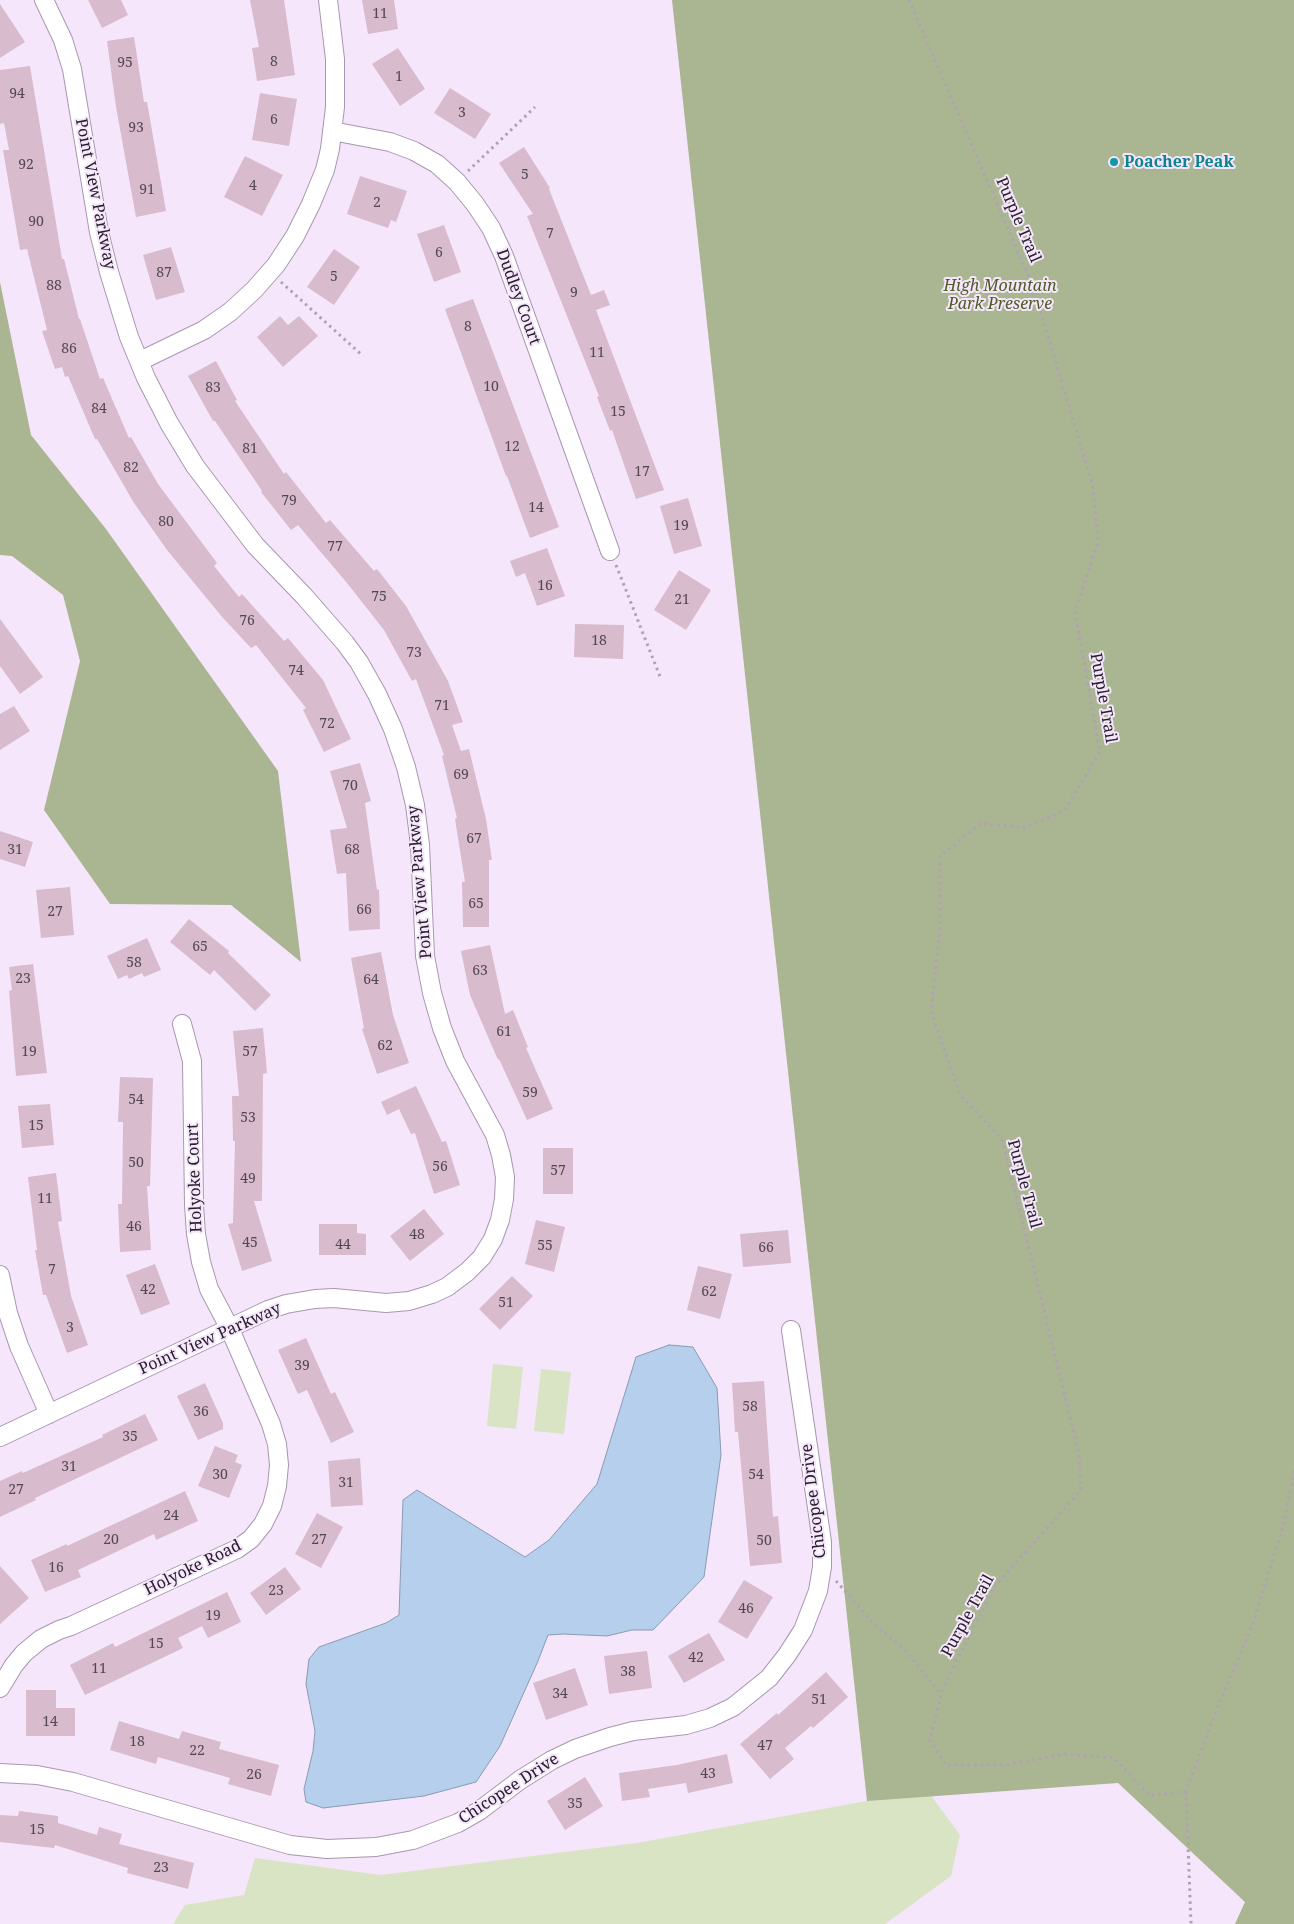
<!DOCTYPE html>
<style>
body{margin:0}
canvas{display:block;background:#f5e6fc}
</style>
<canvas width="1294" height="1924"></canvas>
<script>
const ctx = document.querySelector('canvas').getContext('2d');
ctx.lineJoin = 'round';
function fillPath(path, color) { ctx.fillStyle = color; ctx.fill(path, 'evenodd'); }
const toPath = rows => new Path2D(rows.map(r => 'M' + r).join(''));
function strokePath(path, color, width, dash) { ctx.strokeStyle = color; ctx.lineWidth = width; ctx.lineCap = dash ? 'butt' : 'round'; ctx.setLineDash(dash || []); ctx.stroke(path); }
function drawText(font, color, halo, rows, align = 'center') {
  ctx.font = font + ' "Noto Serif",serif'; ctx.lineWidth = 4; ctx.setLineDash([]); ctx.textBaseline = 'middle'; ctx.strokeStyle = halo; ctx.fillStyle = color; for (const [text, x, y, turn = 0] of rows) {
    ctx.save(); ctx.translate(x, y); ctx.rotate((+turn || 0) * Math.PI / 180); ctx.textAlign = isNaN(turn) ? turn : align; if (halo) ctx.strokeText(text, 0, 0); ctx.fillText(text, 0, 0); ctx.restore();
  }
}
fillPath(toPath([
 [493,1364,523,1367,516,1429,487,1426],
 [541,1369,571,1372,564,1434,534,1431],
 [927,1790,960,1835,951,1876,885,1924,173,1924,185,1905,244,1895,255,1858,381,1875,637,1843]
]), '#d9e4c4');
fillPath(toPath([
 [672,0,1294,0,1294,1924,1235,1924,1245,1902,1118,1783,867,1801],
 [0,282,31,435,106,529,278,771,301,962,231,905,110,904,44,810,80,661,63,595,12,556,0,555]
]), '#aab692');
const water = toPath([
 [669,1345,693,1347,717,1388,721,1455,704,1577,653,1630,632,1630,607,1636,563,1634,548,1635,538,1661,500,1746,476,1782,424,1796,323,1808,306,1802,304,1789,313,1751,315,1731,306,1684,309,1659,319,1647,386,1623,399,1615,403,1500,417,1490,525,1557,549,1540,597,1484,636,1357,669,1345]
]);
fillPath(water, '#b5cfed');
strokePath(water, '#8a9ab2', 1);
fillPath(toPath([
 [88,0,121,0,128,15,102,28],
 [250,0,284,0,295,75,257,81,252,48,259,47],
 [362,0,394,0,398,29,368,34],
 [0,4,25,42,0,58],
 [134,37,144,102,147,102,166,211,136,217,116,107,107,41],
 [398,48,425,89,400,106,372,64],
 [30,66,62,259,64,259,79,319,80,319,100,379,103,378,129,438,131,437,158,484,217,563,214,566,239,597,242,594,284,641,288,638,323,680,351,739,324,752,303,710,306,708,256,645,251,648,223,618,167,550,134,503,97,439,95,439,68,376,65,377,62,367,55,369,42,331,47,330,27,249,20,250,3,150,9,150,4,123,0,124,0,70],
 [450,88,491,114,475,139,434,113],
 [260,93,297,99,289,146,252,140],
 [524,147,550,188,549,189,591,295,604,290,610,305,596,310,664,490,636,499,612,430,610,431,597,397,599,396,527,216,533,214,499,163],
 [245,156,283,175,262,216,224,197],
 [360,176,407,191,396,222,391,220,388,228,347,214],
 [444,225,461,272,434,282,417,234],
 [171,247,185,292,156,300,143,255],
 [334,249,360,267,334,305,307,287],
 [473,299,559,527,530,538,507,476,506,476,445,309],
 [280,316,288,325,299,316,318,336,283,367,257,337],
 [216,361,237,400,235,401,284,474,286,472,326,523,330,520,374,571,377,569,406,606,448,681,463,722,452,725,461,751,469,749,486,819,492,860,489,860,489,927,463,927,462,882,465,882,455,819,457,818,442,756,444,755,416,679,412,681,384,630,347,583,298,525,291,530,261,492,262,491,215,421,213,421,188,376],
 [688,498,702,546,674,554,660,506],
 [547,548,565,596,537,606,525,573,516,577,510,561],
 [679,570,711,590,686,630,654,610],
 [0,619,43,677,20,694,0,666],
 [575,624,624,625,623,659,574,657],
 [14,706,30,731,0,750,0,714],
 [360,763,371,801,365,803,377,890,379,889,380,929,349,931,346,873,337,874,330,830,347,828,330,771],
 [0,831,33,842,25,867,0,859],
 [70,887,74,935,41,938,36,890],
 [189,919,229,951,228,953,271,995,255,1011,214,970,210,975,170,942],
 [147,938,161,970,144,977,142,973,129,979,127,975,118,979,107,956],
 [490,945,505,1014,513,1010,528,1047,526,1048,553,1109,527,1120,499,1059,498,1060,470,995,461,951],
 [381,952,393,1015,409,1063,377,1074,362,1029,364,1028,351,958],
 [33,964,47,1073,16,1076,9,991,12,990,9,967],
 [263,1028,267,1073,263,1074,262,1201,254,1201,272,1261,242,1271,228,1224,233,1223,235,1141,233,1141,232,1096,239,1096,233,1031],
 [120,1077,153,1078,150,1186,147,1186,151,1250,120,1252,118,1204,122,1204,123,1122,118,1122],
 [416,1086,442,1142,446,1141,460,1185,434,1194,415,1133,411,1134,399,1109,387,1115,381,1102],
 [50,1104,54,1145,22,1148,18,1106],
 [543,1148,573,1148,573,1194,543,1194],
 [56,1173,62,1221,58,1222,71,1296,88,1345,67,1353,46,1295,43,1295,35,1250,37,1250,28,1177],
 [424,1209,444,1234,410,1261,390,1236],
 [536,1220,565,1227,554,1272,525,1264],
 [319,1224,357,1224,357,1233,366,1234,366,1255,319,1255],
 [788,1230,791,1263,743,1267,740,1234],
 [155,1264,170,1304,141,1315,126,1275],
 [698,1266,732,1274,720,1319,687,1310],
 [512,1276,533,1296,500,1330,479,1309],
 [306,1338,331,1394,335,1392,354,1432,331,1443,307,1390,298,1394,278,1350],
 [764,1381,773,1517,778,1516,782,1563,750,1566,738,1432,735,1432,732,1383],
 [205,1383,223,1423,223,1429,198,1440,177,1396],
 [145,1414,158,1440,35,1498,36,1500,0,1517,0,1481,22,1471,23,1473,103,1437,102,1435],
 [215,1446,238,1455,235,1462,242,1465,229,1498,198,1486],
 [360,1458,363,1505,331,1507,328,1461],
 [185,1491,198,1521,156,1540,154,1534,78,1570,81,1577,45,1592,31,1560,67,1544,67,1546],
 [317,1513,343,1527,321,1568,295,1554],
 [0,1566,29,1598,0,1624],
 [285,1567,301,1589,266,1615,250,1593],
 [744,1580,773,1597,747,1639,718,1622],
 [227,1592,241,1622,208,1638,202,1626,178,1638,183,1648,85,1695,70,1665,113,1643,115,1647],
 [709,1633,725,1660,684,1683,668,1656],
 [647,1651,652,1688,609,1694,604,1656],
 [575,1668,588,1705,546,1720,533,1683],
 [826,1672,848,1697,813,1728,811,1726,785,1748,794,1759,770,1779,740,1744,777,1713,778,1715],
 [26,1690,56,1690,56,1708,75,1708,75,1736,26,1736],
 [119,1721,179,1739,182,1731,221,1742,219,1749,279,1765,271,1796,228,1784,230,1778,158,1757,156,1764,110,1750],
 [727,1754,733,1783,688,1793,686,1783,648,1789,650,1797,622,1801,619,1773,677,1765],
 [585,1777,603,1806,565,1830,547,1801],
 [19,1811,58,1816,58,1823,97,1835,99,1827,122,1834,119,1844,194,1863,188,1889,127,1873,128,1868,55,1845,54,1848,0,1842,0,1815,18,1816]
]), '#d8bbcd');
const street = toPath([
 [332,131,390,142,414,151,437,164,457,182,475,204,491,228,504,256,610,551],
 [140,361,204,330,230,312,254,290,276,265,295,236,311,204,325,170,330,149,335,107,335,59,328,0],
 [0,1275,8,1313,19,1346,49,1414],
 [0,1437,268,1310,286,1304,315,1299,334,1298,386,1303,409,1301,432,1294,447,1287,467,1272,482,1257,493,1239,500,1220,504,1199,505,1177,501,1155,495,1135,455,1061,442,1028,432,993,425,956,420,845,415,805,406,767,393,729,377,694,359,662,345,643,304,596,255,545,195,466,169,423,146,378,129,337,109,272,99,232,72,69,63,40,44,0],
 [0,1688,14,1665,24,1653,41,1639,59,1630,71,1626,237,1549,251,1539,263,1524,272,1506,277,1486,279,1465,277,1444,271,1424,229,1327,209,1289,201,1262,196,1234,194,1205,192,1061,182,1024],
 [0,1773,37,1775,73,1782,290,1845,327,1849,376,1847,413,1840,458,1823,479,1811,520,1780,552,1760,575,1749,610,1737,633,1731,686,1725,710,1718,733,1707,769,1678,787,1655,803,1630,818,1591,822,1567,822,1542,791,1330]
]);
strokePath(street, '#a897b0', 20);
strokePath(toPath([
 [909,0,1034,289,1093,487,1098,542,1075,612,1100,752,1064,811,1023,828,981,823,940,856,940,929,931,1011,960,1095,1002,1139,1079,1454,1081,1490,995,1586,957,1660,941,1694,930,1740,946,1765,1004,1765,1065,1754,1114,1758,1150,1796,1186,1791,1212,1721,1252,1626,1283,1527,1294,1471],
 [468,171,535,107],
 [281,282,363,356],
 [616,565,661,679],
 [836,1581,876,1626,904,1649,941,1694],
 [1186,1791,1191,1924]
]), '#afa2b4', 3, [2.5, 4]);
strokePath(street, '#fff', 18);
for (const [x, y, r, color] of [
 [1114,162,5,"#0f9aa8"]
]) { const dot = new Path2D(); dot.arc(x, y, r, 0, 2 * Math.PI); ctx.fillStyle = color; ctx.fill(dot); strokePath(dot, '#f5e6fc', 2); }
drawText('14px', '#534753', null, [
 ["11",380,14],
 ["8",274,62],
 ["95",125,63],
 ["1",399,77],
 ["94",17,94],
 ["3",462,113],
 ["6",274,120],
 ["93",136,128],
 ["92",26,165],
 ["5",525,175],
 ["4",253,186],
 ["91",147,190],
 ["2",377,203],
 ["90",36,222],
 ["7",550,234],
 ["6",439,253],
 ["87",164,273],
 ["5",334,277],
 ["88",54,286],
 ["9",574,293],
 ["8",468,327],
 ["86",69,349],
 ["11",597,353],
 ["10",491,387],
 ["83",213,388],
 ["84",99,409],
 ["15",618,412],
 ["12",512,447],
 ["81",250,449],
 ["82",131,468],
 ["17",642,472],
 ["79",289,501],
 ["14",536,508],
 ["80",166,522],
 ["19",681,526],
 ["77",335,547],
 ["16",545,586],
 ["75",379,597],
 ["21",682,600],
 ["76",247,621],
 ["18",599,641],
 ["73",414,653],
 ["74",296,671],
 ["71",442,706],
 ["72",327,724],
 ["69",461,775],
 ["70",350,786],
 ["67",474,839],
 ["31",15,850],
 ["68",352,850],
 ["65",476,904],
 ["66",364,910],
 ["27",55,912],
 ["65",200,947],
 ["58",134,963],
 ["63",480,971],
 ["23",23,979],
 ["64",371,980],
 ["61",504,1032],
 ["62",385,1046],
 ["19",29,1052],
 ["57",250,1052],
 ["59",530,1093],
 ["54",136,1100],
 ["53",248,1118],
 ["15",36,1126],
 ["50",136,1163],
 ["56",440,1167],
 ["57",558,1171],
 ["49",248,1179],
 ["11",45,1199],
 ["46",134,1227],
 ["48",417,1235],
 ["45",250,1243],
 ["44",343,1245],
 ["55",545,1246],
 ["66",766,1248],
 ["7",52,1270],
 ["42",148,1290],
 ["62",709,1292],
 ["51",506,1303],
 ["3",70,1328],
 ["39",302,1366],
 ["58",750,1407],
 ["36",201,1412],
 ["35",130,1437],
 ["31",69,1467],
 ["30",220,1475],
 ["54",756,1475],
 ["31",346,1483],
 ["27",16,1490],
 ["24",171,1516],
 ["20",111,1540],
 ["27",319,1540],
 ["50",764,1541],
 ["16",56,1568],
 ["23",276,1591],
 ["46",746,1609],
 ["19",213,1616],
 ["15",156,1644],
 ["42",696,1658],
 ["11",99,1669],
 ["38",628,1672],
 ["34",560,1694],
 ["51",819,1700],
 ["14",50,1722],
 ["18",137,1742],
 ["47",765,1746],
 ["22",197,1751],
 ["43",708,1774],
 ["26",254,1775],
 ["35",575,1804],
 ["15",37,1830],
 ["23",161,1868]
]);
drawText('bold 16px', '#0d838f', '#f5e6fc', [
 ["Poacher Peak",1124,162]
], 'left');
drawText('16px', '#27202a', '#f5e6fc', [
 ["Point View Parkway",95,194,79],
 ["Purple Trail",1018,220,67],
 ["Dudley Court",518,297,70],
 ["Purple Trail",1103,698,80],
 ["Point View Parkway",420,882,-95],
 ["Holyoke Court",195,1178,-92],
 ["Purple Trail",1024,1184,75],
 ["Point View Parkway",210,1339,-24],
 ["Chicopee Drive",814,1501,-97],
 ["Holyoke Road",193,1568,-26],
 ["Purple Trail",968,1616,-61],
 ["Chicopee Drive",509,1789,-33]
]);
drawText('italic 16px', '#4d5c25', '#f5e6fc', [
 ["High Mountain",1000,286],
 ["Park Preserve",1000,304]
]);
</script>
